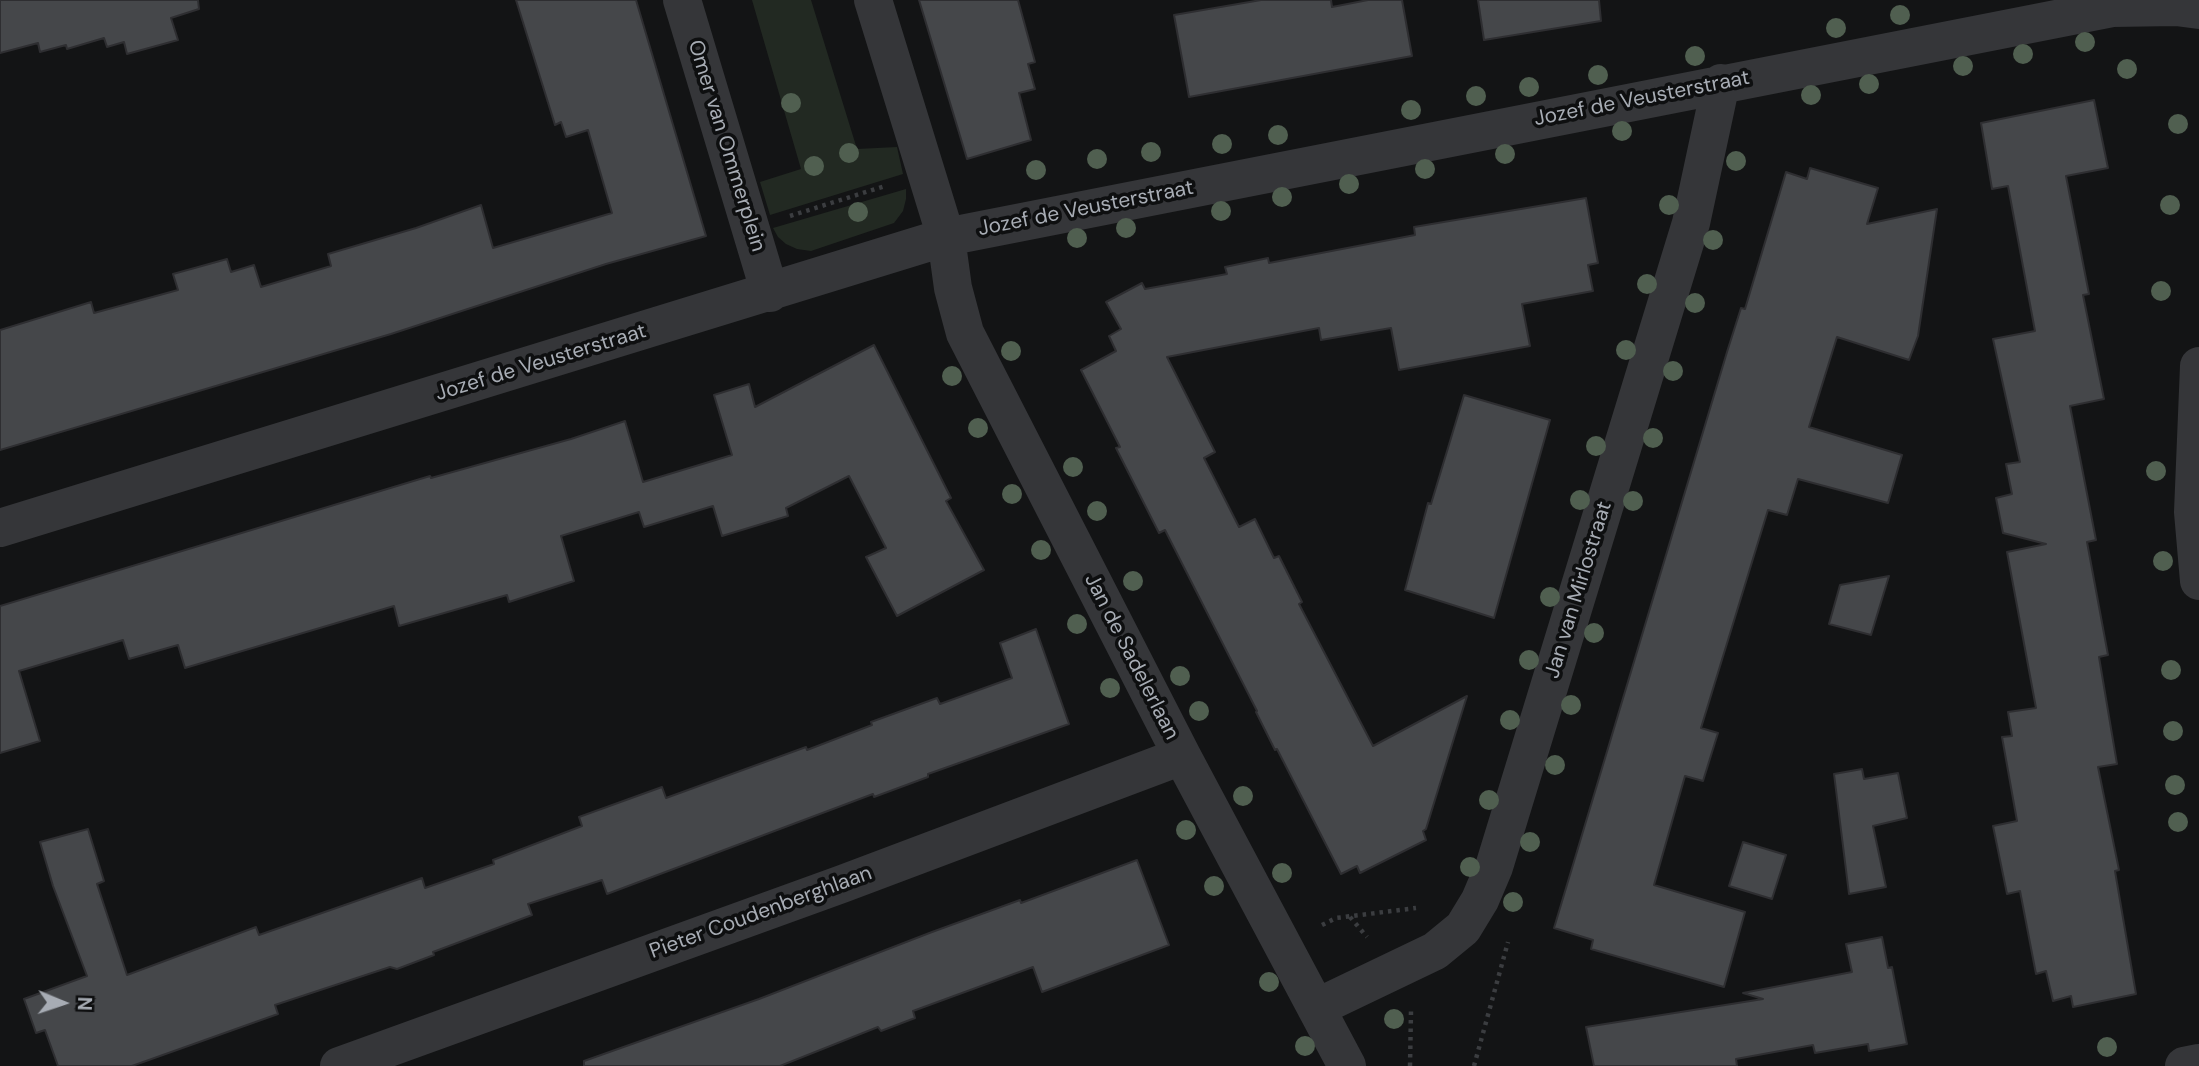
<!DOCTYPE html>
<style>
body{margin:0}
#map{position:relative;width:2199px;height:1066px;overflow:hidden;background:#131415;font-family:"DM Sans",sans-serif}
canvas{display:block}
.north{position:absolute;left:28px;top:968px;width:70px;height:70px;-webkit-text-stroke:5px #0e0f10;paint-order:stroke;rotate:92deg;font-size:19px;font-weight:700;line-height:28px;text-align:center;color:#a7acb4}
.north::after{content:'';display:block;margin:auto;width:24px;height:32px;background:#a7acb4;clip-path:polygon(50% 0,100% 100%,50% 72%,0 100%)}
</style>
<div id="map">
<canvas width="2199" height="1066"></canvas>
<div class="north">N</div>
</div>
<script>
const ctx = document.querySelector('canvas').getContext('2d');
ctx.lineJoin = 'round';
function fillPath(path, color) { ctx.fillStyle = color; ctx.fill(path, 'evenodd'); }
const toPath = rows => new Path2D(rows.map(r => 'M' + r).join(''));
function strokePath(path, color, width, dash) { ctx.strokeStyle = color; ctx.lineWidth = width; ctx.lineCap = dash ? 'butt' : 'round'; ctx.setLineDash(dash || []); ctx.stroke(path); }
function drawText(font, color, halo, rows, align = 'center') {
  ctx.font = font + ' "DM Sans",sans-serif'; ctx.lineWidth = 7; ctx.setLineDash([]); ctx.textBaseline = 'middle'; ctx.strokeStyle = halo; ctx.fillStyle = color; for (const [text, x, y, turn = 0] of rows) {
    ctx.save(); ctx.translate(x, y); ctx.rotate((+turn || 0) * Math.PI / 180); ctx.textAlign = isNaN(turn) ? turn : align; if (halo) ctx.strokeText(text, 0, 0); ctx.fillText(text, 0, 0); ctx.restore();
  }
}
fillPath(toPath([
 [752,0,811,0,857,149,897,147,903,174,770,215,760,182,801,169],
 [906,189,906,199,903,211,894,223,811,251,797,249,786,244,778,237,773,228]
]), '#222922');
const building = toPath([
 [0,0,198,0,199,9,171,18,178,40,127,54,124,42,107,47,104,38,67,49,66,45,40,52,38,43,0,53,0,0],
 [516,0,636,0,706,236,606,264,391,334,0,450,0,330,91,302,94,313,178,290,173,274,227,259,231,272,254,265,261,287,331,266,328,254,416,228,481,205,493,248,612,213,588,130,566,137,561,122,555,125,516,0],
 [919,0,1018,0,1035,62,1028,64,1035,89,1019,93,1031,140,967,159,919,0],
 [1261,0,1331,0,1332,7,1368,0,1402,0,1412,56,1189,97,1174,15,1261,0],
 [1478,0,1599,0,1601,21,1484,40,1478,0],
 [2094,100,2108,168,2066,176,2089,294,2083,295,2104,399,2070,406,2096,540,2087,542,2108,655,2099,657,2117,764,2098,767,2119,870,2115,871,2136,994,2073,1007,2071,996,2053,1001,2046,971,2036,974,2020,891,2007,894,1993,826,2017,821,2002,737,2012,736,2008,712,2036,708,2007,552,2046,544,2003,533,1996,498,2012,494,2006,464,2020,462,1993,339,2035,331,2008,186,1992,189,1981,123,2094,100],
 [1810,168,1878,188,1867,224,1937,209,1918,336,1909,360,1837,337,1809,427,1902,455,1888,503,1798,479,1787,515,1768,510,1701,728,1718,733,1703,781,1685,776,1654,885,1745,912,1724,987,1591,949,1593,940,1554,928,1727,352,1741,308,1745,309,1786,172,1807,179,1810,168],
 [1586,198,1598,263,1588,265,1593,291,1522,304,1530,346,1399,370,1391,328,1321,340,1319,328,1167,357,1215,452,1204,458,1239,527,1255,519,1274,558,1279,556,1302,602,1299,604,1373,746,1467,696,1426,829,1423,831,1426,840,1360,873,1357,866,1341,874,1277,749,1275,750,1256,712,1257,711,1165,530,1159,533,1116,448,1120,447,1081,370,1116,351,1109,336,1121,329,1106,302,1142,283,1145,289,1227,274,1225,267,1268,258,1269,263,1415,235,1414,227,1586,198],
 [874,345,951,498,946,501,984,570,897,616,866,557,886,548,849,476,786,508,788,516,722,536,713,506,644,527,639,512,561,536,574,581,509,602,507,595,399,626,394,606,185,668,178,645,129,659,123,640,19,671,40,741,0,753,0,606,430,476,431,478,571,439,625,421,643,482,732,455,714,395,749,384,755,407,874,345],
 [1464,395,1550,420,1494,618,1405,590,1428,503,1431,504,1464,395],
 [1889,576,1871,635,1829,624,1840,585,1889,576],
 [1036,629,1069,724,928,774,928,777,874,797,873,794,607,894,602,880,528,904,532,915,433,952,434,955,397,969,390,967,275,1005,278,1014,132,1066,58,1066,45,1030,36,1033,24,999,87,976,53,886,40,842,88,829,104,881,97,884,127,975,256,927,259,935,422,878,425,888,494,864,493,860,582,826,579,817,662,787,666,798,806,747,807,750,872,725,871,722,937,698,940,704,1012,678,1000,643,1036,629],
 [1862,769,1864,779,1898,773,1907,818,1873,826,1886,887,1849,894,1834,774,1862,769],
 [1743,842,1786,855,1772,899,1729,886,1743,842],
 [1137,860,1169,945,1042,992,1033,967,913,1011,915,1018,881,1031,878,1027,780,1066,584,1066,584,1061,759,999,932,932,1020,900,1021,903,1137,860],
 [1882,937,1888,968,1892,967,1907,1044,1869,1051,1868,1044,1815,1053,1813,1045,1736,1059,1737,1066,1594,1066,1586,1027,1763,999,1743,993,1852,972,1846,944,1882,937]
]);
fillPath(building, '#45474a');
strokePath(building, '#2e2e31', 2);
strokePath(toPath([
 [790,216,885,186],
 [1350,917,1367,937],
 [1322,925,1336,918,1416,908],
 [1410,1066,1411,1011],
 [1474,1066,1508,942]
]), '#3b3d40', 4.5, [3.5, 5]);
strokePath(toPath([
 [682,0,770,293],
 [873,0,946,237,953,288,965,333,1182,756,1347,1066],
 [2199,366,2193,512,2199,581],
 [0,528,946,237,2112,8,2176,7,2199,10],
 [1316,1008,1435,951,1463,928,1480,900,1494,867,1691,223,1721,83],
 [339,1066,842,884,1182,756],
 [2184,1066,2199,1063]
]), '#353639', 38);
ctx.fillStyle = '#505f50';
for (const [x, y] of [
 [1900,15],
 [1836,28],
 [2085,42],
 [2023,54],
 [1695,56],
 [1963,66],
 [2127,69],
 [1598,75],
 [1869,84],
 [1529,87],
 [1811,95],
 [1476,96],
 [791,103],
 [1411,110],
 [2178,124],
 [1622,131],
 [1278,135],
 [1222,144],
 [1151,152],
 [849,153],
 [1505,154],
 [1097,159],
 [1736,161],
 [814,166],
 [1425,169],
 [1036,170],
 [1349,184],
 [1282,197],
 [1669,205],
 [2170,205],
 [1221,211],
 [858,212],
 [1126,228],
 [1077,238],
 [1713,240],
 [1647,284],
 [2161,291],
 [1695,303],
 [1626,350],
 [1011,351],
 [1673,371],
 [952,376],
 [978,428],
 [1653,438],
 [1596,446],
 [1073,467],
 [2156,471],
 [1012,494],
 [1580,500],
 [1633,501],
 [1097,511],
 [1041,550],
 [2163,561],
 [1133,581],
 [1550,597],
 [1077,624],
 [1594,633],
 [1529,660],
 [2171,670],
 [1180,676],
 [1110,688],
 [1571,705],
 [1199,711],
 [1510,720],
 [2173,731],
 [1555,765],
 [2175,785],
 [1243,796],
 [1489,800],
 [2178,822],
 [1186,830],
 [1530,842],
 [1470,867],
 [1282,873],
 [1214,886],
 [1513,902],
 [1269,982],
 [1394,1019],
 [1305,1046],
 [2107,1047]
]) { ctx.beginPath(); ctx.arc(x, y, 10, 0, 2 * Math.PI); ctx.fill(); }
drawText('21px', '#a7acb4', '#0e0f10', [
 ["Jozef de Veusterstraat",1642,99,-11],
 ["Omer van Ommerplein",726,146,73],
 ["Jozef de Veusterstraat",1086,209,-11],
 ["Jozef de Veusterstraat",541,363,-17],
 ["Jan van Mirlostraat",1579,590,-73],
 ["Jan de Sadelerlaan",1131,657,63],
 ["Pieter Coudenberghlaan",761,913,-20]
]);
</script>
